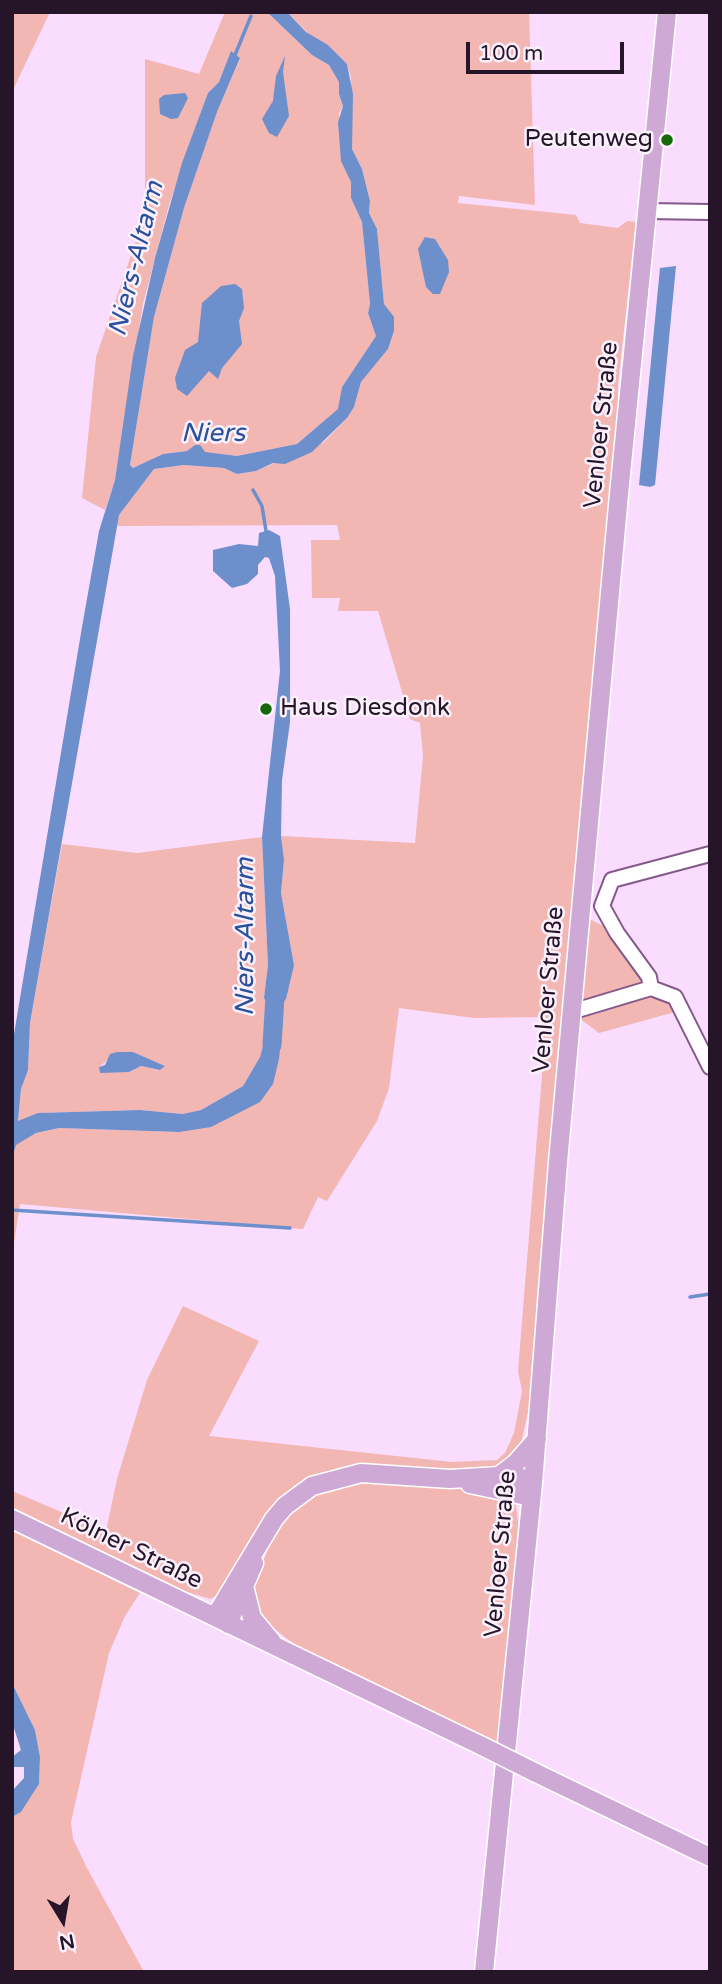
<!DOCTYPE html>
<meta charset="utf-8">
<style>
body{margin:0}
#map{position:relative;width:722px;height:1984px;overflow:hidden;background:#fadcff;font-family:"Varela Round",sans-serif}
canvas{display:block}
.frame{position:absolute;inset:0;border:14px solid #261429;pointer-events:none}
.north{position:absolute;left:28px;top:1886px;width:70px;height:70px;-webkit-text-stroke:5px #fbf1fd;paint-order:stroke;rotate:169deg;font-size:19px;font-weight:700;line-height:28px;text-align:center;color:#261429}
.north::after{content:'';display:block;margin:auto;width:24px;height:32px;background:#261429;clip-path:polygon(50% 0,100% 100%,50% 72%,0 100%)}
.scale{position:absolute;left:466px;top:42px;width:158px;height:32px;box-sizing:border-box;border:4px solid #261429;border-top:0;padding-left:9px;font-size:21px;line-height:24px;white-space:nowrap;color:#261429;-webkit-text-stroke:5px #fbf1fd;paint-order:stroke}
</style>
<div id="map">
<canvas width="722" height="1984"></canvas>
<div class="frame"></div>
<div class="north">N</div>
<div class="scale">100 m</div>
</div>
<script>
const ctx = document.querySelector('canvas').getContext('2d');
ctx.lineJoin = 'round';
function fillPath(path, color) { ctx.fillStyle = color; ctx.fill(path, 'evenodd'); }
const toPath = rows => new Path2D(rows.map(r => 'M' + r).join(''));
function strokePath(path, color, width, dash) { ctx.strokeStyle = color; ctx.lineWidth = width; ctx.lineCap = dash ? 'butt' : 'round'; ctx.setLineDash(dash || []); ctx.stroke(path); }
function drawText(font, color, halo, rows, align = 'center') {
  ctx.font = font + ' "Varela Round",sans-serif'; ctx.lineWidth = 5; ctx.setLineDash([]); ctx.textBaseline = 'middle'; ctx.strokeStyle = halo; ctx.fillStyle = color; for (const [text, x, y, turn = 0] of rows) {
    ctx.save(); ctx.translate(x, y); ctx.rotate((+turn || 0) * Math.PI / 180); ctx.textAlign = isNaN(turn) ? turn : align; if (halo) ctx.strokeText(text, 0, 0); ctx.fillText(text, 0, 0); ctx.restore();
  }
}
fillPath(toPath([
 [15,12,50,12,12,92,12,17],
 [225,12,267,12,312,55,329,65,340,82,339,94,343,106,339,113,340,145,351,182,351,198,362,222,370,304,368,313,376,336,342,387,339,409,297,444,237,456,187,451,163,454,133,468,130,465,154,317,184,208,217,112,240,59,231,52,219,82,208,93,169,205,143,304,115,480,105,510,82,498,96,357,145,215,145,59,199,74],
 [287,12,529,12,535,205,459,196,458,203,576,215,580,223,618,228,627,221,636,222,618,384,617,516,532,1394,522,1439,515,1455,497,1469,451,1471,359,1466,310,1479,223,1592,210,1599,187,1592,12,1507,12,1491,106,1531,117,1479,147,1380,183,1306,259,1341,209,1436,452,1462,497,1460,505,1453,514,1433,522,1391,518,1371,542,1075,542,1017,474,1018,399,1008,389,1088,377,1121,327,1201,318,1197,303,1229,20,1204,12,1256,12,1158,15,1145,36,1133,59,1128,179,1132,260,1102,283,1021,271,1021,260,1057,243,1086,201,1110,184,1114,140,1110,39,1113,18,1122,21,1089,28,1070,30,1023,62,844,137,853,262,837,268,965,264,998,294,965,281,893,284,860,281,836,415,843,423,756,420,723,410,719,378,611,338,611,340,598,312,598,311,540,340,540,337,525,116,526,119,515,154,469,184,465,224,468,237,474,256,471,324,442,347,418,354,407,361,382,388,349,394,331,384,304,377,229,369,213,370,201,362,169,352,149,351,77,347,64,328,45,314,39],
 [117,1052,133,1052,165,1066,159,1070,141,1066,129,1072,100,1072,99,1067],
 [580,914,617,933,649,977,682,1010,599,1033,571,1012],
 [354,1480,450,1487,492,1493,511,1500,516,1506,519,1529,499,1745,298,1647,259,1617,252,1589,276,1529,288,1514,322,1489],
 [12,1531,140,1593,125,1616,109,1653,71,1822,73,1839,87,1868,144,1972,12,1972,12,1817,21,1812,39,1784,40,1757,35,1730,12,1683]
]), '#f2b6b3');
fillPath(toPath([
 [267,12,287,12,306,32,328,45,347,64,353,94,352,149,362,169,370,201,369,213,377,229,384,304,394,317,394,331,388,349,361,382,354,407,347,418,312,452,285,464,273,463,256,471,237,474,224,468,184,465,154,469,119,515,30,1023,28,1070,21,1089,18,1121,38,1113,140,1110,183,1114,201,1110,243,1086,260,1057,270,1021,283,1020,279,1059,273,1084,260,1102,211,1127,179,1132,59,1128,36,1133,16,1145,12,1158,12,1046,82,627,99,531,115,480,133,356,155,258,182,163,208,93,219,82,231,51,240,58,217,112,184,208,154,317,130,465,133,468,163,454,187,451,195,445,200,445,205,452,237,456,297,444,338,409,342,387,376,336,368,313,370,304,362,222,351,198,351,182,341,161,338,122,343,106,339,94,339,82,329,65,312,55],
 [285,56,283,72,289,116,277,137,269,133,262,119,273,101,276,76],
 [185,93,188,98,178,118,171,119,160,114,159,99,164,95],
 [425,237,435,239,448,260,449,272,440,294,433,294,426,287,418,249],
 [676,266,655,485,650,487,639,485,660,268],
 [235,284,242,289,244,308,239,321,242,344,222,368,218,379,209,371,187,396,177,389,175,378,185,350,198,342,202,303,221,286],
 [269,530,280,536,290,609,290,722,282,780,281,836,284,860,281,893,294,965,286,999,280,1006,269,1005,264,998,268,965,262,837,280,671,275,576,269,558,265,557,258,565,258,574,247,584,232,588,213,571,213,550,239,544,258,546,259,533],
 [117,1052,133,1052,165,1066,160,1070,141,1066,129,1072,100,1073,99,1067,105,1065,110,1054],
 [12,1683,35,1730,40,1757,39,1784,21,1812,12,1817,12,1791,24,1778,24,1767,12,1767,12,1757,21,1750,12,1722]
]), '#6d8fcc');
strokePath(toPath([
 [235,55,251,16],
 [253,490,262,506,266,531],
 [12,1210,290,1228],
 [690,1297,710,1294]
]), '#6d8fcc', 3.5);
strokePath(toPath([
 [272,1045,276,980]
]), '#6d8fcc', 19);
const minor = toPath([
 [648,211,710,212],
 [651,988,649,977,617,933,602,906,612,880,710,854],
 [571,1012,651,988,675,997,710,1067]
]);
const major = toPath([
 [499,1476,516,1463,537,1439],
 [470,1484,531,1497],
 [12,1519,482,1746],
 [245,1590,252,1618,272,1642],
 [215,1617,274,1519,285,1506,312,1486,361,1473,450,1479,499,1476,533,1479],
 [228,1624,254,1563],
 [534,1772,710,1857],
 [484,1972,533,1483,558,1162,619,494,667,12]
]);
strokePath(minor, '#85588c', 18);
strokePath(major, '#fff', 21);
strokePath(minor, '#fff', 14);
strokePath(major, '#cea9d5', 18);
const majorBridge = toPath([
 [482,1746,534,1772]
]);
strokePath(majorBridge, '#fff', 21, []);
strokePath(majorBridge, '#cea9d5', 18);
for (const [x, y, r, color] of [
 [667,140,7,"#16680a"],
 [266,709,7,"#16680a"]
]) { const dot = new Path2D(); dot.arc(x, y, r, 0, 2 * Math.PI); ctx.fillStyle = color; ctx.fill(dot); strokePath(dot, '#fbf1fd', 2.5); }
drawText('24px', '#261429', '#fbf1fd', [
 ["Peutenweg",653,140],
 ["Haus Diesdonk",280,709,"left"]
], 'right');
drawText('24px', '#261429', '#fbf1fd', [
 ["Venloer Straße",602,425,-84],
 ["Venloer Straße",549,990,-85],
 ["Kölner Straße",131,1549,26],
 ["Venloer Straße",501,1554,-85]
]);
drawText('italic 26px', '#29519c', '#fbf1fd', [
 ["Niers-Altarm",137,259,-76],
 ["Niers",213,434],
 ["Niers-Altarm",246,937,-90]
]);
</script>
